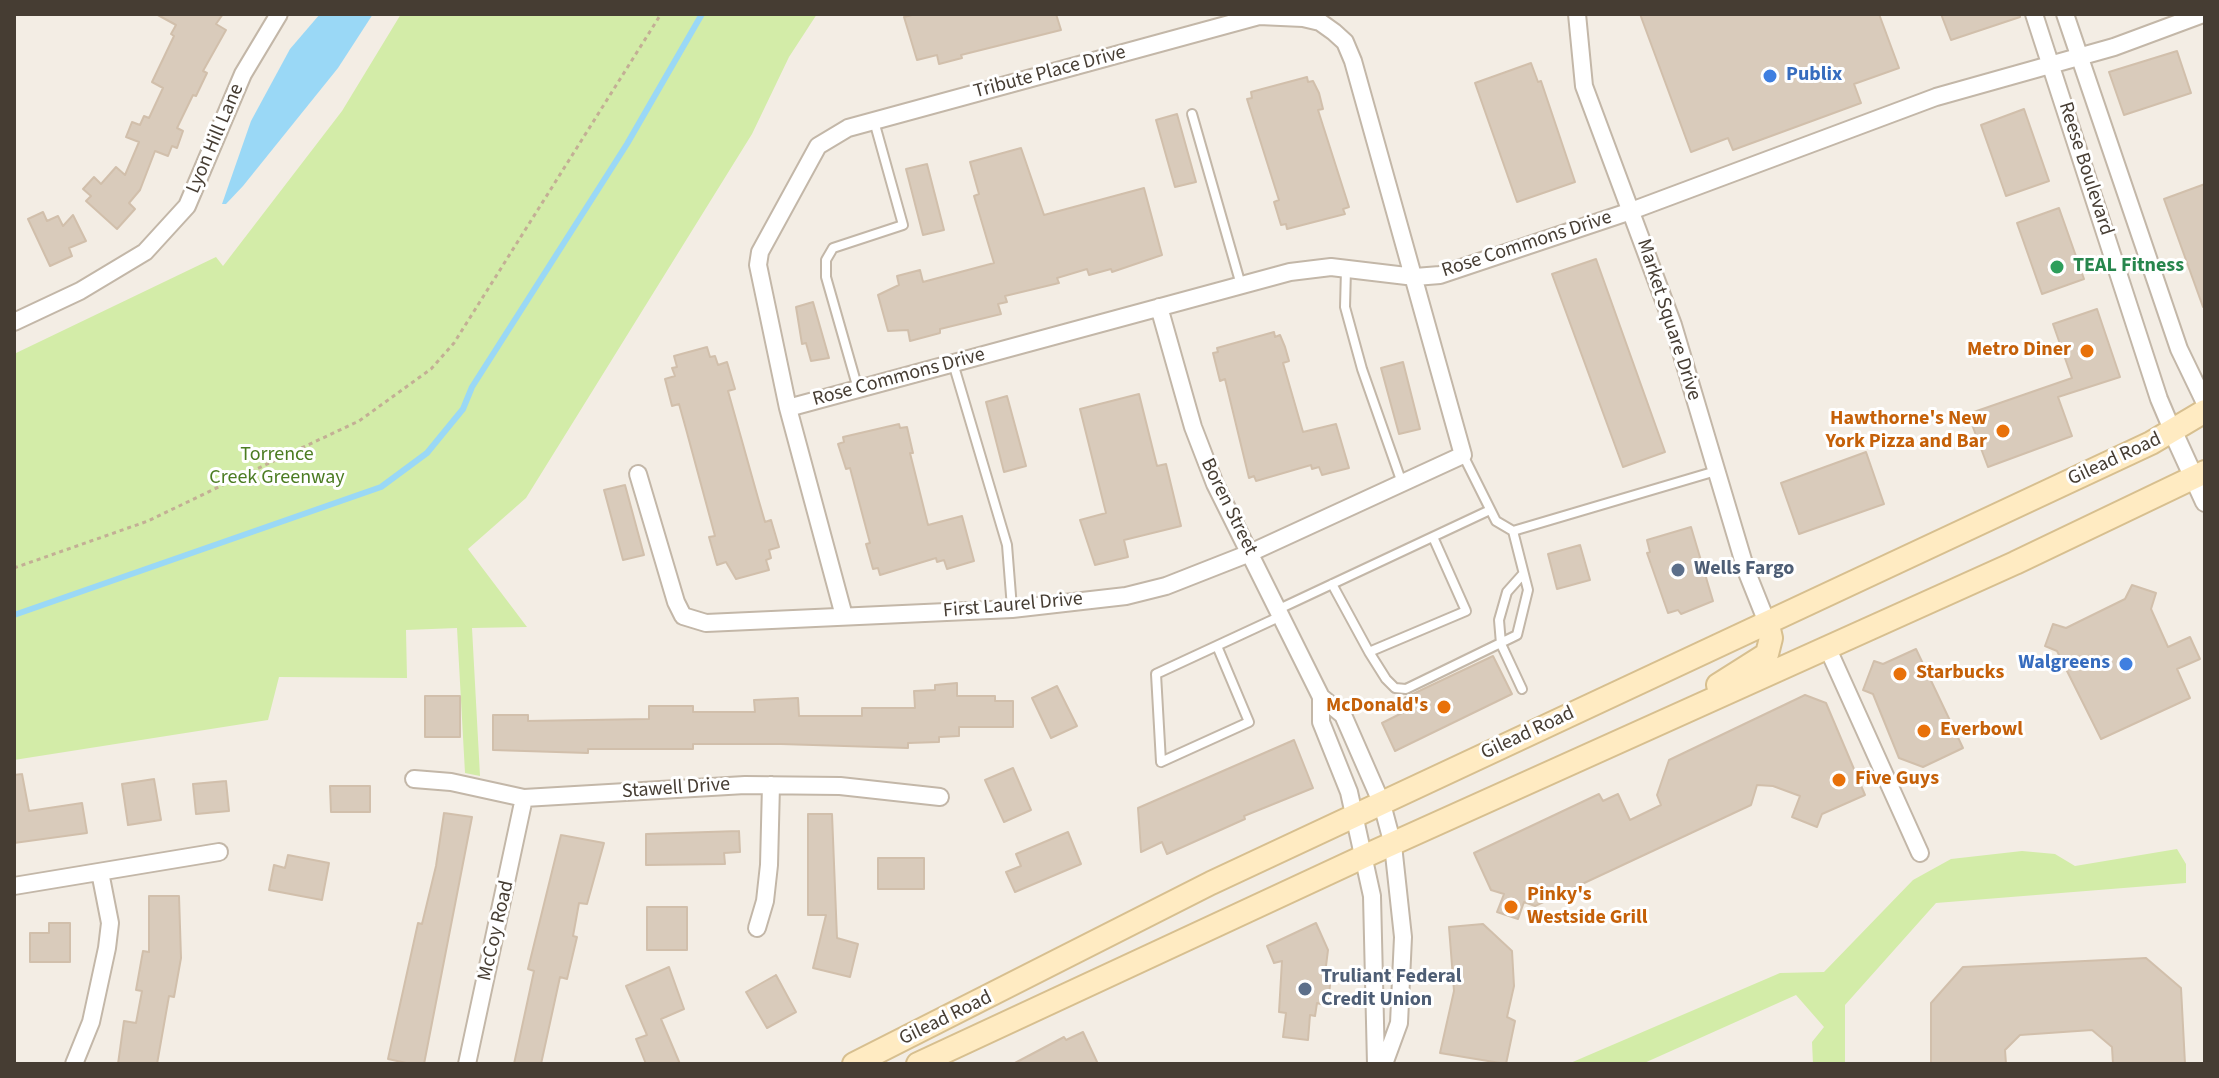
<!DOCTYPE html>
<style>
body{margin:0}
#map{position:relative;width:2219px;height:1078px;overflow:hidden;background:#f3ede4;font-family:"Source Sans 3",sans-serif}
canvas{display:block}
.frame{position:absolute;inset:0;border:16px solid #463d33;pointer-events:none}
</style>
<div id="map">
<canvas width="2219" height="1078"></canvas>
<div class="frame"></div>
</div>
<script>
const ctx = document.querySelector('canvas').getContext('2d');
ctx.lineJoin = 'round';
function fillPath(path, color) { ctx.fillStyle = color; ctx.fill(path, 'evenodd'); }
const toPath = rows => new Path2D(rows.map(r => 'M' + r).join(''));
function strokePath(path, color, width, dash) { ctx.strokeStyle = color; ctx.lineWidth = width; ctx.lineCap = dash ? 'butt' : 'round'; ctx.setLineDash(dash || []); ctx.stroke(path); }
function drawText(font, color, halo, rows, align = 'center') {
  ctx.font = font + ' "Source Sans 3",sans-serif'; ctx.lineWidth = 6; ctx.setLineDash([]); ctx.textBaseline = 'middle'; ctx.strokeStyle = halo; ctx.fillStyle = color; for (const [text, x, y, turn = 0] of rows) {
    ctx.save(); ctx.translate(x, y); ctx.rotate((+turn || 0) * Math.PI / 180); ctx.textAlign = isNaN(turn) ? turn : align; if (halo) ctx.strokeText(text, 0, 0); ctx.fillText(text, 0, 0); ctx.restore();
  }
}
fillPath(toPath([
 [401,14,817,14,789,57,752,134,526,498,468,549,527,627,472,628,480,776,465,773,457,628,406,630,407,678,279,677,268,720,14,760,14,354,216,257,223,266,342,111],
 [2177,849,2186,864,2186,883,1936,903,1845,1005,1845,1064,1813,1064,1812,1042,1824,1027,1796,995,1642,1064,1568,1064,1780,973,1824,972,1913,880,1951,859,2022,851,2055,854,2075,866]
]), '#d3eca8');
fillPath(toPath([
 [320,14,373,14,338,68,243,186,226,204,222,204,251,121,290,49]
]), '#9ad8f6');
strokePath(toPath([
 [14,615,381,487,427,453,463,409,472,387,627,144,702,14]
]), '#9ad8f6', 6);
const building = toPath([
 [156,14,223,14,216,24,226,30,203,71,207,73,196,96,193,95,177,128,183,131,177,148,172,146,168,156,155,151,140,190,129,203,135,209,117,229,86,201,91,196,83,189,94,177,101,184,116,167,125,175,139,142,126,137,132,122,140,125,144,116,149,118,163,88,152,82,174,36,171,34,176,25,156,14],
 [916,14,1056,14,1061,30,961,55,962,58,939,64,937,55,917,60,904,17,916,14],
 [1640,14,1879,14,1899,68,1854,84,1861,103,1733,150,1728,138,1691,152,1640,14],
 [1941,14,2020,14,2020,17,1951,40,1941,14],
 [2177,51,2191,93,2124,115,2109,72,2177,51],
 [1531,63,1538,82,1541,81,1575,182,1517,202,1475,83,1531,63],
 [1307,77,1308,82,1313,81,1319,93,1323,109,1318,110,1349,207,1343,209,1345,214,1287,229,1286,224,1281,225,1274,202,1279,200,1247,99,1252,98,1251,92,1307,77],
 [2024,109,2049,181,2006,196,1981,125,2024,109],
 [1177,114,1196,182,1175,187,1156,120,1177,114],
 [1021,148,1044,215,1144,188,1162,255,1112,272,1111,269,1089,275,1087,269,1057,278,1059,283,1005,296,1007,302,998,304,1001,314,940,329,940,333,910,341,908,330,888,331,878,295,899,285,897,276,920,270,923,282,994,263,974,196,979,194,970,162,1021,148],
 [927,164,944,230,923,235,906,169,927,164],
 [2205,184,2205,307,2203,307,2164,199,2205,184],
 [2059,208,2084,279,2042,294,2017,223,2059,208],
 [43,212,47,221,58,216,63,226,73,215,86,241,69,248,72,256,50,266,28,219,43,212],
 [1596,259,1665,452,1623,467,1552,274,1596,259],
 [813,302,829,358,811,361,806,343,802,344,796,307,813,302],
 [2097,309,2120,377,2058,397,2072,436,1988,467,1968,414,2072,378,2053,324,2097,309],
 [1274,332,1275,337,1280,335,1285,347,1289,361,1283,363,1303,432,1336,424,1349,468,1322,475,1319,467,1312,469,1311,465,1256,481,1254,476,1249,478,1225,379,1220,381,1213,353,1218,352,1217,348,1274,332],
 [707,347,710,357,715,356,718,365,727,362,735,389,728,391,758,498,765,522,771,520,779,547,769,550,771,558,766,560,769,570,736,579,726,562,717,565,709,537,715,536,686,429,679,404,672,406,665,379,675,376,672,368,677,367,674,356,707,347],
 [1403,362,1420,429,1399,434,1381,368,1403,362],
 [1139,394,1157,466,1166,464,1181,526,1124,540,1128,557,1095,565,1080,520,1106,513,1080,409,1139,394],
 [1007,396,1026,466,1004,472,986,402,1007,396],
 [899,424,900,428,907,427,913,453,910,453,928,525,962,516,974,561,947,569,944,560,937,562,936,558,880,575,878,568,873,569,866,544,870,543,850,468,846,469,838,444,844,442,843,437,899,424],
 [1866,452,1884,504,1799,534,1781,483,1866,452],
 [625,485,644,555,623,560,604,490,625,485],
 [1691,527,1713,601,1681,614,1678,610,1668,613,1647,553,1650,552,1647,540,1691,527],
 [1580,545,1590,580,1557,589,1548,554,1580,545],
 [2132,585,2156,593,2151,609,2168,647,2190,637,2200,659,2177,669,2190,698,2101,739,2057,651,2045,646,2053,624,2066,628,2125,599,2132,585],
 [1916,649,1963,748,1923,767,1899,758,1873,694,1863,690,1874,661,1883,664,1916,649],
 [1493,656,1512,694,1395,751,1382,723,1404,712,1398,701,1493,656],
 [957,683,957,696,995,696,995,701,1013,701,1013,727,959,727,959,736,939,737,939,742,908,743,908,748,781,744,693,744,693,749,588,749,588,753,493,750,493,715,528,715,528,721,649,719,649,706,693,706,693,712,755,712,754,700,798,698,799,716,862,716,862,708,915,708,914,691,935,690,935,685,957,683],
 [1057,686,1077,726,1051,738,1032,698,1057,686],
 [1805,695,1826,703,1865,795,1822,814,1817,827,1792,817,1800,796,1773,786,1757,785,1751,805,1535,906,1524,902,1518,919,1497,912,1504,894,1491,890,1474,853,1599,794,1603,801,1618,794,1630,820,1661,805,1657,795,1669,760,1805,695],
 [425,696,460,696,460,737,425,737,425,696],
 [1294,740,1313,788,1244,816,1245,819,1167,854,1162,842,1141,852,1138,808,1294,740],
 [1013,768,1031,810,1004,822,985,780,1013,768],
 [22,774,29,811,82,803,87,833,14,843,14,775,22,774],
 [154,779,161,820,128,825,122,784,154,779],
 [226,781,229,811,196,814,193,784,226,781],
 [330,786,370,786,370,812,331,812,330,786],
 [444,813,472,817,424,1064,411,1064,388,1059,418,923,422,924,436,866,444,813],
 [808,814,832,814,837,938,858,944,850,977,813,968,826,915,808,915,808,814],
 [739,831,740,852,724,853,725,864,646,865,646,834,739,831],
 [1068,832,1081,864,1015,892,1006,872,1021,866,1016,854,1068,832],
 [561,835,604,843,587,904,579,903,573,936,577,937,567,979,560,977,541,1064,514,1064,534,971,528,969,561,835],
 [288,855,329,863,322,900,269,890,274,865,285,868,288,855],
 [878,858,924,858,924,889,878,889,878,858],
 [149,896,179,896,181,958,174,997,169,996,157,1064,118,1064,124,1021,136,1023,142,991,136,990,143,951,149,952,149,896],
 [647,907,687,907,687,950,647,950,647,907],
 [49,923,70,923,70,962,30,962,30,933,49,933,49,923],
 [1316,923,1328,950,1325,974,1331,975,1328,1006,1317,1003,1315,1016,1310,1015,1308,1040,1283,1037,1286,1013,1279,1012,1282,961,1274,963,1267,946,1316,923],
 [1483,924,1512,951,1514,986,1507,1017,1515,1021,1506,1064,1440,1053,1454,991,1449,927,1483,924],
 [2146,958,2181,988,2185,1064,2113,1064,2112,1047,2092,1030,2020,1035,2005,1050,2006,1064,1931,1064,1931,1003,1963,967,2146,958],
 [669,967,684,1009,661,1019,680,1064,646,1064,636,1039,647,1035,626,986,669,967],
 [776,975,796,1012,767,1028,746,992,776,975],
 [1083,1032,1098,1064,1013,1064,1064,1037,1066,1040,1083,1032]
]);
fillPath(building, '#d9cbbb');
strokePath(building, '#d1bfab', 2);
const service = toPath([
 [1192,114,1241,285],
 [1346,269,1345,307,1362,369,1402,483],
 [953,363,1007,545,1012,608],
 [858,389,826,277,826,260,833,248,903,225,874,121],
 [1463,455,1496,521,1513,531,1716,471],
 [1332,584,1369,652,1466,611,1433,537],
 [1279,609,1490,510],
 [1217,646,1249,722,1161,762,1156,674,1281,616],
 [1369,652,1386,679,1395,688,1406,689,1517,635,1528,590,1513,531],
 [1522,689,1501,644,1499,620,1507,592,1523,574]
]);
const minor = toPath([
 [1577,14,1584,86,1673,325,1746,570,1768,625],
 [2034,14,2159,399,2173,432],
 [2065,14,2179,349,2205,403],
 [1159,307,1193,427,1215,484,1321,697,1343,715,1382,804,1393,845,1403,937,1399,1023,1384,1064],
 [14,322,80,291,145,252,187,206,243,74,279,14],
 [788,408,1290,272,1331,267,1415,277,1440,275,1631,211,1936,97,2114,47,2203,14],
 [638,474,676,602,683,616,706,623,1012,609,1126,596,1166,586,1250,553,1463,455,1353,61,1345,42,1334,32,1320,22,1303,18,1259,16,848,128,818,146,760,252,758,265,788,408,844,616],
 [1828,649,1920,853],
 [1321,697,1321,722,1349,792,1372,896,1376,1064],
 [414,779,451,782,524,798,745,785,840,786,940,797],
 [14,886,219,852],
 [757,928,765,901,769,865,771,785],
 [74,1064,91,1022,107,948,110,923,100,872],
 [467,1064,524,798]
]);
const tertiary = toPath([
 [2173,432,2205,502]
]);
const secondary = toPath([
 [1718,685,1767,654,1771,638,1768,625],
 [854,1064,1211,883,2151,443,2205,411],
 [918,1064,1365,856,2015,563,2205,472]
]);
strokePath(service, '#c3b7a8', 12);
strokePath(minor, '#c3b7a8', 20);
strokePath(tertiary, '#c3b7a8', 22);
strokePath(secondary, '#d7bf8f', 26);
strokePath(toPath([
 [14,568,148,521,231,481,359,421,431,369,454,343,661,14]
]), '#c3af95', 3, [4, 4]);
strokePath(service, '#fff', 8);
strokePath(minor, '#fff', 16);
strokePath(tertiary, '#fff', 18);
strokePath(secondary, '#ffebc2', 22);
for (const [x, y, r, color] of [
 [1770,76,8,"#3f7fe0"],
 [2057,267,8,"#2e9e5b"],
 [2087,351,8,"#e8710a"],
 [2003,431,8,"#e8710a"],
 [1678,570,8,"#5c6f8a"],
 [2126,664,8,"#3f7fe0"],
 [1900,674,8,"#e8710a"],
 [1444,707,8,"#e8710a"],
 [1924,731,8,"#e8710a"],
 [1839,780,8,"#e8710a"],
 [1511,907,8,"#e8710a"],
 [1305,989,8,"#5c6f8a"]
]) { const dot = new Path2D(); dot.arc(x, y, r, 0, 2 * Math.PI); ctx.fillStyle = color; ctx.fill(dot); strokePath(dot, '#fff', 3); }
drawText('20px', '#463d33', '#fff', [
 ["Tribute Place Drive",1050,73,-15],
 ["Lyon Hill Lane",216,139,-67],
 ["Reese Boulevard",2085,169,72],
 ["Rose Commons Drive",1527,245,-18],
 ["Market Square Drive",1668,320,72],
 ["Rose Commons Drive",899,378,-15],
 ["Gilead Road",2115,460,-25],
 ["Boren Street",1228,507,64],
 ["First Laurel Drive",1013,606,-5],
 ["Gilead Road",1528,734,-25],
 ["Stawell Drive",676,789,-4],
 ["McCoy Road",497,931,-77],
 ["Gilead Road",946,1019,-26]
]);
drawText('bold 20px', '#366cbe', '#fff', [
 ["Publix",1786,76],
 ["Walgreens",2110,664,"right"]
], 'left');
drawText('bold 20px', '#27864d', '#fff', [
 ["TEAL Fitness",2073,267]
], 'left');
drawText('bold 20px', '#c56008', '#fff', [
 ["Metro Diner",2071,351,"right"],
 ["Hawthorne's New",1987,420,"right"],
 ["York Pizza and Bar",1987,443,"right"],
 ["Starbucks",1916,674],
 ["McDonald's",1428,707,"right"],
 ["Everbowl",1940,731],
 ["Five Guys",1855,780],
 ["Pinky's",1527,896],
 ["Westside Grill",1527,919]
], 'left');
drawText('20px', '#4b7c22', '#fff', [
 ["Torrence",277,456],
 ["Creek Greenway",277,479]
]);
drawText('bold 20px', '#4e5e75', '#fff', [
 ["Wells Fargo",1694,570],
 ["Truliant Federal",1321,978],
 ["Credit Union",1321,1001]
], 'left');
</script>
